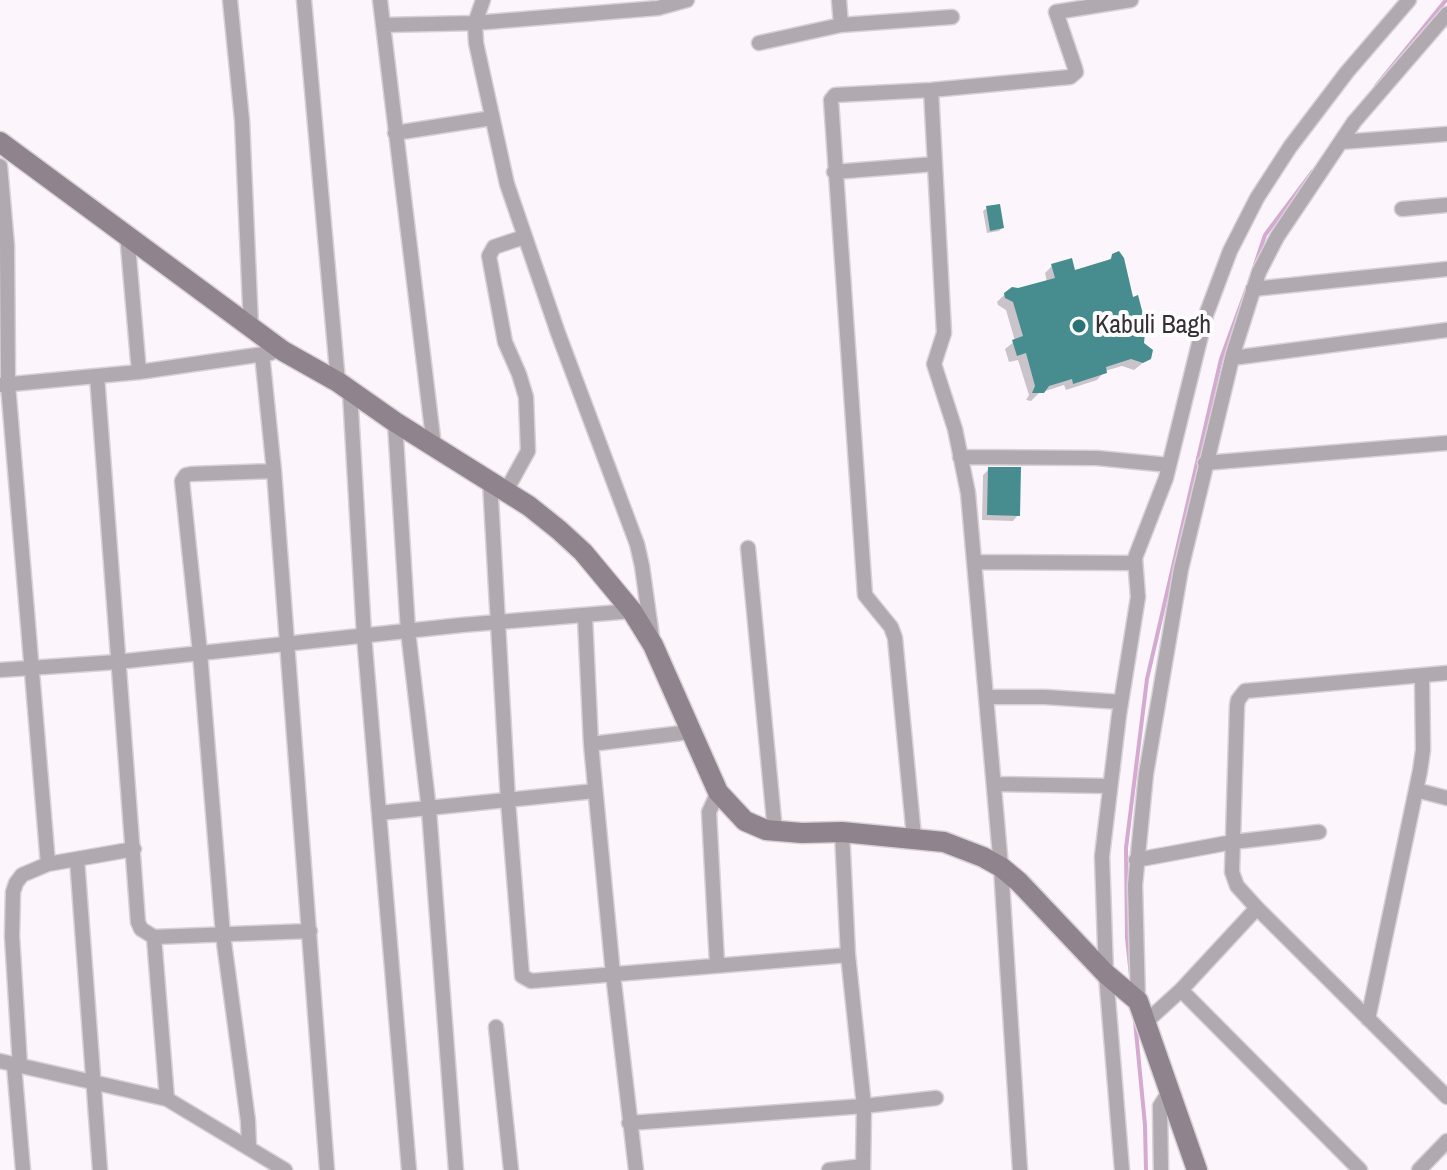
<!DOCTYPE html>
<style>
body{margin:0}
canvas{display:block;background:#fdf5fc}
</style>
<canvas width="1447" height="1170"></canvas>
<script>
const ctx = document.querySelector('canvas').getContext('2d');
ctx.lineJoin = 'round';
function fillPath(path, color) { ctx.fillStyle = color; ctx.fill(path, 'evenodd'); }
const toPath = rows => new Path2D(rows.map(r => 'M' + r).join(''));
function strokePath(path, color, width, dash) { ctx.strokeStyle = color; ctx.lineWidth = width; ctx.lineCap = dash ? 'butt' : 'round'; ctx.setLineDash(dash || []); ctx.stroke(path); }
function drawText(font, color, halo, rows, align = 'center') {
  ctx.font = font + ' "Archivo Narrow",sans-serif'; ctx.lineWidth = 8; ctx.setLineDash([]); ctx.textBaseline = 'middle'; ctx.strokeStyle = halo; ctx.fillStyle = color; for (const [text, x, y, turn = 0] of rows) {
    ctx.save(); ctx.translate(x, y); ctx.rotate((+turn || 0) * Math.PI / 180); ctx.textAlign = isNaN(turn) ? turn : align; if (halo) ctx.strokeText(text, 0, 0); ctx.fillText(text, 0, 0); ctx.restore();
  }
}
fillPath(toPath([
 [987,208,1002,228,999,231,987,233,983,211],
 [1115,254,1131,299,1142,318,1131,326,1149,358,1134,370,1122,366,1105,371,1097,380,1066,390,1064,385,1039,393,1031,401,1026,400,1029,395,1018,360,1009,362,1005,349,1015,341,1006,310,998,305,997,302,1005,294,1047,282,1045,273,1052,266,1074,272,1107,262],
 [989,469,1018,515,1013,521,982,520,983,475]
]), '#0003');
strokePath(toPath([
 [1376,86,1446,0],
 [1254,268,1265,235,1313,171],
 [1131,976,1127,938,1126,848,1147,679,1221,359,1247,288],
 [1135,1021,1145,1125,1146,1170]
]), '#d4aad1', 4);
fillPath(toPath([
 [1000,204,1004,228,990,231,986,206],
 [1119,251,1124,258,1133,297,1138,295,1144,318,1129,323,1145,333,1144,343,1153,350,1151,359,1143,363,1131,359,1106,367,1107,373,1073,384,1072,379,1049,386,1044,393,1032,393,1035,386,1026,353,1017,356,1012,340,1023,336,1013,302,1005,298,1004,293,1012,287,1018,288,1055,278,1051,264,1072,258,1075,270,1111,259,1112,254],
 [988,467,1021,467,1020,516,987,515]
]), '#478d90');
const street = toPath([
 [230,0,242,120,251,327],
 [304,0,338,382],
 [380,0,434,446],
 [483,0,475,23,476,43,507,184,558,333,637,544,642,566,652,637],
 [839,0,841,25],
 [384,25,475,23,658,8,687,0],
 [759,43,841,25,952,17],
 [931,90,944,333,934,364,955,429,968,493,1001,867,1020,1170],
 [395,133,492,118],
 [1341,142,1447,134],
 [0,166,7,246,8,385,48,864],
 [834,172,935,164],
 [1402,209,1447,205],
 [127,234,139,372],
 [1253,289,1447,269],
 [262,354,274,471,327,1170],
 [1232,358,1447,330],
 [97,376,138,922,141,929,154,937],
 [1,385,139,372,271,353],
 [350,392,364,635,409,1170],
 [395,422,408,631,429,810,456,1170],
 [960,457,1097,458,1169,465],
 [1205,463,1447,443],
 [490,481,508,801,522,976,531,981,848,955],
 [506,491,528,451,526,397,519,374,505,342,489,256,494,247,524,237],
 [748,548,775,831],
 [974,562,1134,563],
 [585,617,591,744],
 [0,670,117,662,462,625,632,611],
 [1447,673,1245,691,1238,700,1237,706,1232,872,1237,886,1257,908,1447,1097],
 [987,697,1045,697,1121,702],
 [994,784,1109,786],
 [1416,790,1447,798],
 [379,813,595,791],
 [842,832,848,955,864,1106,863,1170],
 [914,837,895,638,891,627,865,595,831,100,835,95,931,90,1070,77,1076,72,1075,68,1056,12,1131,0],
 [77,859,100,1170],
 [1136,860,1233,842,1319,832],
 [717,963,709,812,718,792],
 [1181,990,1360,1170],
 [1138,1001,1135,885,1146,774,1181,569,1233,354,1259,272,1277,237,1354,122,1447,14],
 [1368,1019,1420,771,1423,750,1422,677],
 [1147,1021,1181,990,1257,908],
 [496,1027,511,1170],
 [0,1061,167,1099,285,1170],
 [14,1065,23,1170],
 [20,1066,12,936,13,892,16,883,22,875,48,864,134,849],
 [167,1099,154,937,310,931],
 [629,1123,864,1106,936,1098],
 [249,1147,248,1121,223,935,200,653,182,481,186,475,191,474,274,471],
 [636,1170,613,974,591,744,690,732],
 [829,1170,863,1166],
 [1122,1170,1106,974,1102,856,1119,715,1138,597,1135,558,1166,478,1206,315,1230,251,1257,198,1290,147,1347,72,1409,0],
 [1161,1170,1160,1106,1169,1092],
 [1419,1170,1447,1141]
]);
const secondary = toPath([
 [0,142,283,351,338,382,395,422,529,506,559,530,583,552,632,611,653,645,718,792,745,821,766,830,802,833,842,832,944,842,983,857,1001,867,1019,882,1106,974,1138,1001,1197,1170]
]);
strokePath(street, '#d9d1d8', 17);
strokePath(secondary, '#d9d1d8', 23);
strokePath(street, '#b1a9b0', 14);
strokePath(secondary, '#8f838e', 20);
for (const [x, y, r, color] of [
 [1079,326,8,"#297376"]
]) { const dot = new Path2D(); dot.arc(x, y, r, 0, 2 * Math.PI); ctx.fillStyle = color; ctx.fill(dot); strokePath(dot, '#fff', 3); }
drawText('26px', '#362f36', '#fff', [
 ["Kabuli Bagh",1095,326]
], 'left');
</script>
